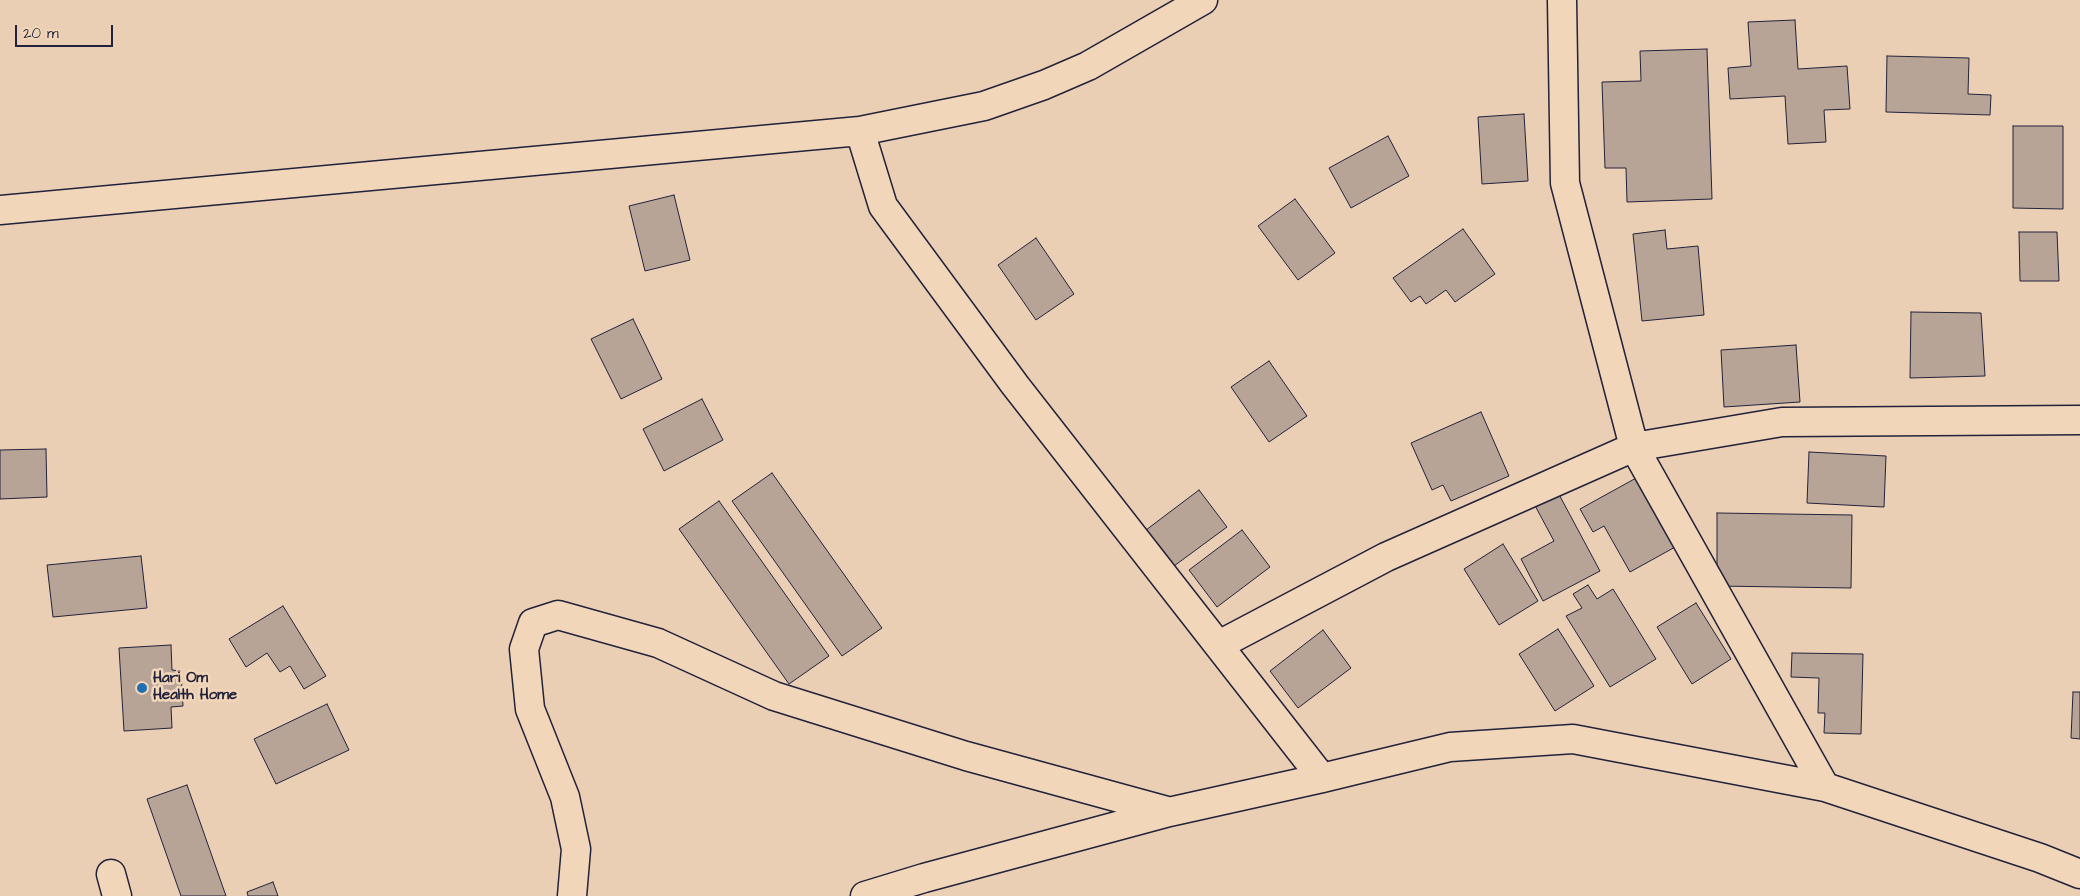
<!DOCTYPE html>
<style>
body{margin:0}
#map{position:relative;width:2080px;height:896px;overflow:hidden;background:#eacfb4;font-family:"Architects Daughter",sans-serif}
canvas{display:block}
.scale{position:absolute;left:15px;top:25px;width:98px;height:22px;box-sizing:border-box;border:2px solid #22223b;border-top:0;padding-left:6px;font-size:15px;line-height:18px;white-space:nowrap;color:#22223b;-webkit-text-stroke:4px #f2d6b9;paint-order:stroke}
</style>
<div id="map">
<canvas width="2080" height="896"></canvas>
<div class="scale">20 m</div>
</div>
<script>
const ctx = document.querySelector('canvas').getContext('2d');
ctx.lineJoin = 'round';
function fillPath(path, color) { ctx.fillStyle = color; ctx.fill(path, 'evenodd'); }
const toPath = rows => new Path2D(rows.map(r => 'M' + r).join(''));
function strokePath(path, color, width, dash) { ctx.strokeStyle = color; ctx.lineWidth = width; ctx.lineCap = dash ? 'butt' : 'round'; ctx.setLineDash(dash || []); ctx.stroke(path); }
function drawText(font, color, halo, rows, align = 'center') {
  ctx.font = font + ' "Architects Daughter",sans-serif'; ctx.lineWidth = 5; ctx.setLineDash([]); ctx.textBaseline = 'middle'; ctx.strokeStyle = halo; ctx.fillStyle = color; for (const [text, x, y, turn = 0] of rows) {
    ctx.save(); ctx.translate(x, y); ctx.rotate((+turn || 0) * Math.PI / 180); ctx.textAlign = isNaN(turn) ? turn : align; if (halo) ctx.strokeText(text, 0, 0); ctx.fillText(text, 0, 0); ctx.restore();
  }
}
const building = toPath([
 [1795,20,1798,69,1847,66,1850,109,1824,110,1826,142,1788,144,1785,96,1730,99,1728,68,1751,66,1748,22,1795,20],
 [1707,49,1712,199,1627,202,1626,168,1605,168,1602,82,1641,81,1640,51,1707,49],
 [1887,56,1969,58,1968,94,1991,95,1990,115,1886,112,1887,56],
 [1524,114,1528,181,1482,184,1478,117,1524,114],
 [2013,126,2063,126,2063,209,2013,208,2013,126],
 [1388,136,1409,176,1351,208,1329,168,1388,136],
 [674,195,690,260,645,271,629,206,674,195],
 [1295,199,1335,253,1298,280,1258,226,1295,199],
 [1463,229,1495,274,1455,302,1446,290,1426,304,1420,296,1411,302,1393,278,1463,229],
 [1665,230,1667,249,1698,246,1704,315,1642,321,1633,234,1665,230],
 [2019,232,2057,232,2059,281,2020,281,2019,232],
 [1036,238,1074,294,1036,320,998,265,1036,238],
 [1911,312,1981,313,1985,376,1910,378,1911,312],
 [633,319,662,379,621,399,591,339,633,319],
 [1796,345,1800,402,1724,407,1721,350,1796,345],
 [1269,361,1307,416,1269,442,1231,387,1269,361],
 [702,399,723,440,664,471,643,429,702,399],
 [1481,412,1509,476,1451,501,1443,485,1432,490,1411,443,1481,412],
 [46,449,47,497,0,499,0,450,46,449],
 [1809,452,1886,456,1884,507,1807,503,1809,452],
 [772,473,882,628,842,656,732,501,772,473],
 [1638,477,1677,546,1630,572,1604,526,1593,532,1580,509,1638,477],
 [1555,487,1600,571,1543,601,1521,559,1554,541,1532,500,1555,487],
 [1199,490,1227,527,1174,566,1146,530,1199,490],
 [719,501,829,656,789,684,679,529,719,501],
 [1717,513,1852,515,1851,588,1717,586,1717,513],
 [1242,530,1270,567,1217,607,1189,570,1242,530],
 [1503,544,1538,601,1499,625,1464,569,1503,544],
 [141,556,147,608,53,617,47,565,141,556],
 [1588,585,1597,599,1613,589,1656,659,1610,687,1566,616,1582,608,1573,594,1588,585],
 [1696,603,1731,659,1692,684,1657,627,1696,603],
 [283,606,326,676,304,689,290,666,280,672,267,653,246,667,229,639,283,606],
 [1558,629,1594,686,1555,711,1519,654,1558,629],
 [1323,630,1351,668,1298,708,1270,671,1323,630],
 [171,645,172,670,181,671,183,706,171,707,172,728,124,731,119,648,171,645],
 [1792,653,1863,654,1861,734,1824,733,1825,713,1818,713,1819,678,1791,677,1792,653],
 [2073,692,2080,692,2080,739,2071,738,2073,692],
 [327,704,349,750,276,784,254,739,327,704],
 [187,785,226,896,181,896,147,799,187,785],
 [273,882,278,896,248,896,247,892,273,882]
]);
fillPath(building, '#b7a496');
strokePath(building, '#22223b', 1);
const minor = toPath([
 [1562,0,1565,183,1634,447,1825,787],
 [860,131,883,206,1015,385,1322,778],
 [0,210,860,131,984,106,1044,85,1088,66,1203,0],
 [1219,645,1386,557,1634,447,1782,422,2080,420],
 [111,874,117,896],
 [572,896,576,849,565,797,530,709,524,649,533,623,558,615,658,643,774,696,966,756,1167,811],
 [865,896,924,878,1169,812,1322,778,1450,747,1573,739,1825,787,2040,858,2080,874]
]);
strokePath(minor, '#22223b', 31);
strokePath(minor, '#f2d6b9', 28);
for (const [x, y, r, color] of [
 [142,688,6,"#1f6fb2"]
]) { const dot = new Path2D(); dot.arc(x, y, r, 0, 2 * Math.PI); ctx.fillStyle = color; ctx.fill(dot); strokePath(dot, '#f2d6b9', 2); }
drawText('bold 15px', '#22223b', '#f2d6b9', [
 ["Hari Om",153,679],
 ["Health Home",153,696]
], 'left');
</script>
